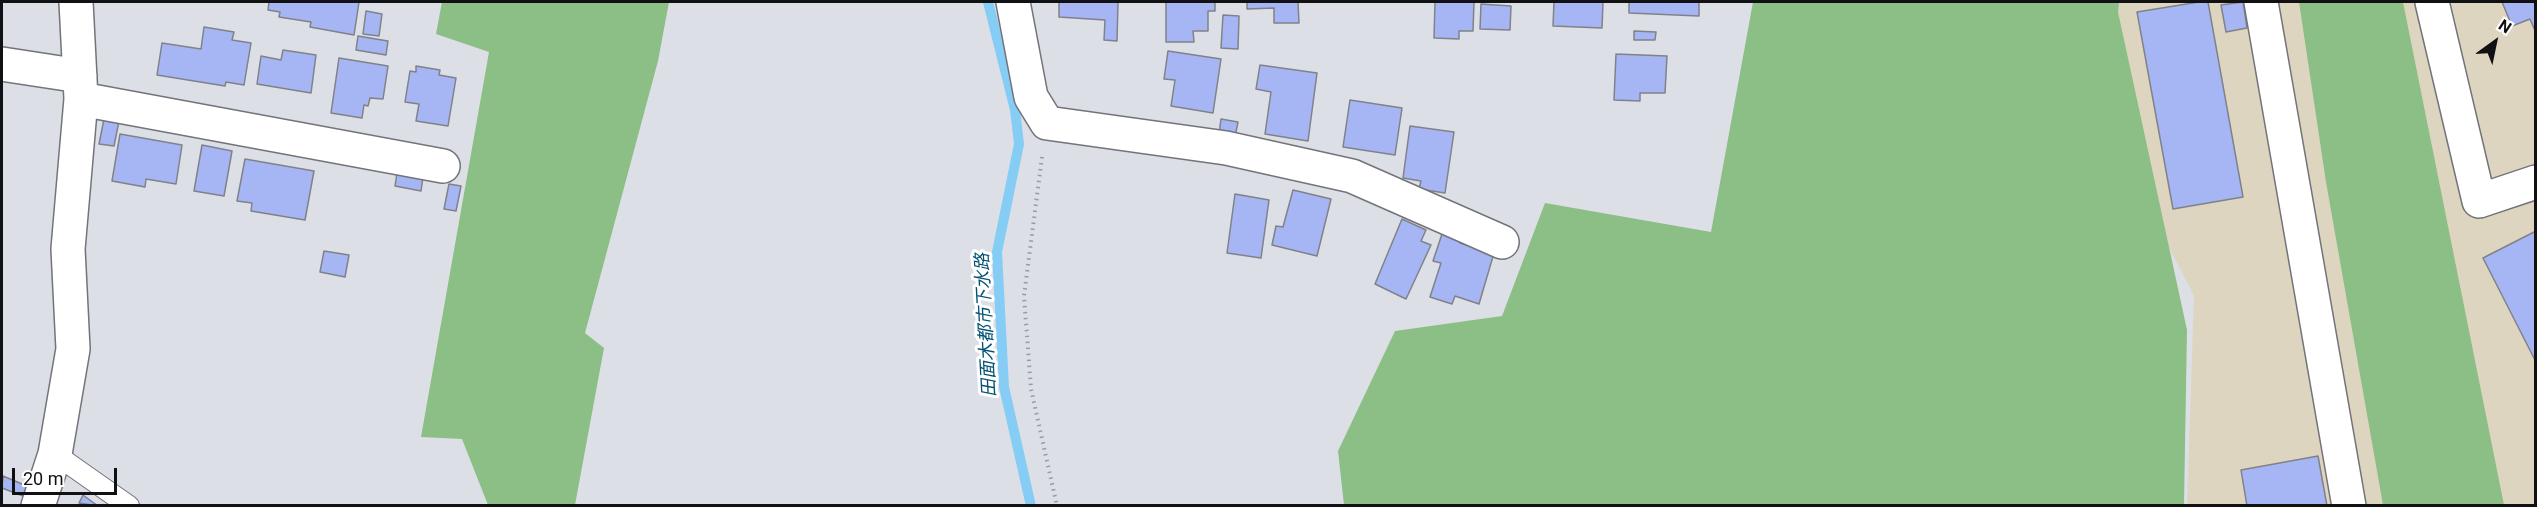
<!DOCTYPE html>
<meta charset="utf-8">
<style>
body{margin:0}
#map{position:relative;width:2537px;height:507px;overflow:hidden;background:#dddfe6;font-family:Roboto,sans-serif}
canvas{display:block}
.frame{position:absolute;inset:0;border:3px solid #111114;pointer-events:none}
.north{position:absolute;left:2465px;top:12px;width:60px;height:60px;-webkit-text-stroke:4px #fff;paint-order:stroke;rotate:33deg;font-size:16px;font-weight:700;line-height:24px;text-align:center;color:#111114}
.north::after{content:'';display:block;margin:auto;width:21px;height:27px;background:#111114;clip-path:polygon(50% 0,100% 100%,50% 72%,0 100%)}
.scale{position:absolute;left:12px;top:468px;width:105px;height:27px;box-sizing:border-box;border:3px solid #111114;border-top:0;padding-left:8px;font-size:18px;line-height:21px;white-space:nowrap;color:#111114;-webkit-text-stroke:4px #fff;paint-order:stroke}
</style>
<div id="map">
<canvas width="2537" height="507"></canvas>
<div class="frame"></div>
<div class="north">N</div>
<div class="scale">20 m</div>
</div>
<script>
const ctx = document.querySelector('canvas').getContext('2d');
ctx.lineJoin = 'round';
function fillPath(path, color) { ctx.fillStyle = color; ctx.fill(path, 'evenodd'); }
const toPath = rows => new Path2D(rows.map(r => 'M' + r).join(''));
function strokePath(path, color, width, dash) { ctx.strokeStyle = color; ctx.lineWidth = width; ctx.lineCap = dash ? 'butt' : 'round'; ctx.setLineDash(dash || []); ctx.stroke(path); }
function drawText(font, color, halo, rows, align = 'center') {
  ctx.font = font + ' Roboto,"Noto Sans JP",sans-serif'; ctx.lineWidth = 6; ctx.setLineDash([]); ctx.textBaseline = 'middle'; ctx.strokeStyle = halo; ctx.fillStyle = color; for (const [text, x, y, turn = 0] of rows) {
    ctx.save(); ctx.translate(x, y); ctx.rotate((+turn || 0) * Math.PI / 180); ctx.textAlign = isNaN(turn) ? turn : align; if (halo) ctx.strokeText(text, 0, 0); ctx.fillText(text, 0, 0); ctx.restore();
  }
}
fillPath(toPath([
 [2113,2,2535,2,2535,505,2187,505,2194,296,2151,212]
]), '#ded5c0');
fillPath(toPath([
 [442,2,669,2,658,61,585,333,604,348,575,505,488,505,462,439,421,437,489,52,436,34],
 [1753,2,2119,2,2118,12,2187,330,2184,505,1344,505,1338,451,1395,331,1502,316,1545,203,1711,232],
 [2299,2,2403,2,2504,505,2383,505,2326,182]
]), '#8bbf85');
strokePath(toPath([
 [988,2,1015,110,1019,144,997,252,1004,387,1031,506]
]), '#86cdf5', 10);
const building = toPath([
 [269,2,359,2,354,35,310,27,311,22,279,17,280,12,268,10,269,2],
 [1059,2,1118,2,1117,41,1104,40,1105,20,1059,17,1059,2],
 [1166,2,1215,2,1215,11,1208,11,1208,31,1193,31,1194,42,1166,42,1166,2],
 [1247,2,1298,2,1299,23,1274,23,1274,8,1247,9,1247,2],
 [1435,2,1474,2,1473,31,1459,31,1459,39,1434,38,1435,2],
 [1554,2,1603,2,1602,28,1553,26,1554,2],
 [1629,2,1699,2,1699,16,1629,13,1629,2],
 [2199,2,2208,2,2243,197,2173,209,2137,12,2199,2],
 [2243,2,2247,28,2226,32,2221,5,2243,2],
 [2502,2,2536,2,2536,33,2530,19,2512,26,2502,2],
 [1481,4,1511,6,1510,30,1480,29,1481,4],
 [366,11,382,14,379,36,363,34,366,11],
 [1223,15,1239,16,1238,49,1221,48,1223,15],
 [204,27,234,32,232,40,251,43,244,85,226,82,225,86,157,75,162,43,201,49,204,27],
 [1634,31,1656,32,1655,40,1634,40,1634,31],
 [358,36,388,41,386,55,356,50,358,36],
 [283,50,316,55,311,93,257,84,261,56,281,60,283,50],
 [1168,51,1221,59,1213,113,1171,106,1175,80,1164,79,1168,51],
 [1616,54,1667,56,1665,93,1640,93,1640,101,1614,100,1616,54],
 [339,58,388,66,383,99,370,98,368,106,364,105,362,118,331,113,339,58],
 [1260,65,1317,73,1308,141,1265,134,1271,92,1256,89,1260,65],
 [416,66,440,70,439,75,456,78,448,126,416,121,419,104,405,102,410,71,416,72,416,66],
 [1350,100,1402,108,1395,155,1343,147,1350,100],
 [104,119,119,121,114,146,99,144,104,119],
 [1221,119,1238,122,1235,137,1219,134,1221,119],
 [1410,126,1454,132,1445,193,1419,189,1421,181,1403,178,1410,126],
 [120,134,182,145,176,184,146,179,145,187,112,181,120,134],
 [202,145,232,151,224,196,194,191,202,145],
 [245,159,314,171,305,220,251,211,252,203,237,201,245,159],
 [397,173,423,177,421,191,395,186,397,173],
 [449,184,461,186,456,211,444,209,449,184],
 [1293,190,1331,199,1317,256,1272,245,1276,226,1283,227,1293,190],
 [1235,194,1269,200,1261,258,1227,253,1235,194],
 [1402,219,1426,230,1421,241,1431,245,1406,299,1375,284,1402,219],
 [1443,231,1462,237,1460,243,1494,253,1479,304,1455,296,1452,304,1430,297,1441,263,1433,261,1443,231],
 [2536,231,2536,362,2483,258,2536,231],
 [324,251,349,255,345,277,320,272,324,251],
 [2318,456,2327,506,2247,506,2241,470,2318,456],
 [3,476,27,486,23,496,2,488,3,476],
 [83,495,98,506,79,503,83,495]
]);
fillPath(building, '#a6b6f4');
strokePath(building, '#808288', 1.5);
const lane = toPath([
 [55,454,129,506]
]);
const street = toPath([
 [1013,2,1031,97,1047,123,1226,148,1352,176,1502,242],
 [2261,2,2349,506],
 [2432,2,2479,201,2536,182],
 [2,64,80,76],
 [81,99,443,166],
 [38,506,55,454,73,349,68,249,81,99,76,2]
]);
strokePath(lane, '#72747a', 22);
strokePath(street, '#72747a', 36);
strokePath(toPath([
 [1042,157,1024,296,1031,389,1057,506]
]), '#9b9ca2', 4, [1.5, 4.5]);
strokePath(lane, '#fff', 20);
strokePath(street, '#fff', 33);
drawText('italic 18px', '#035273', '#fff', [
 ["田面木都市下水路",987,325,-93]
]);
</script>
